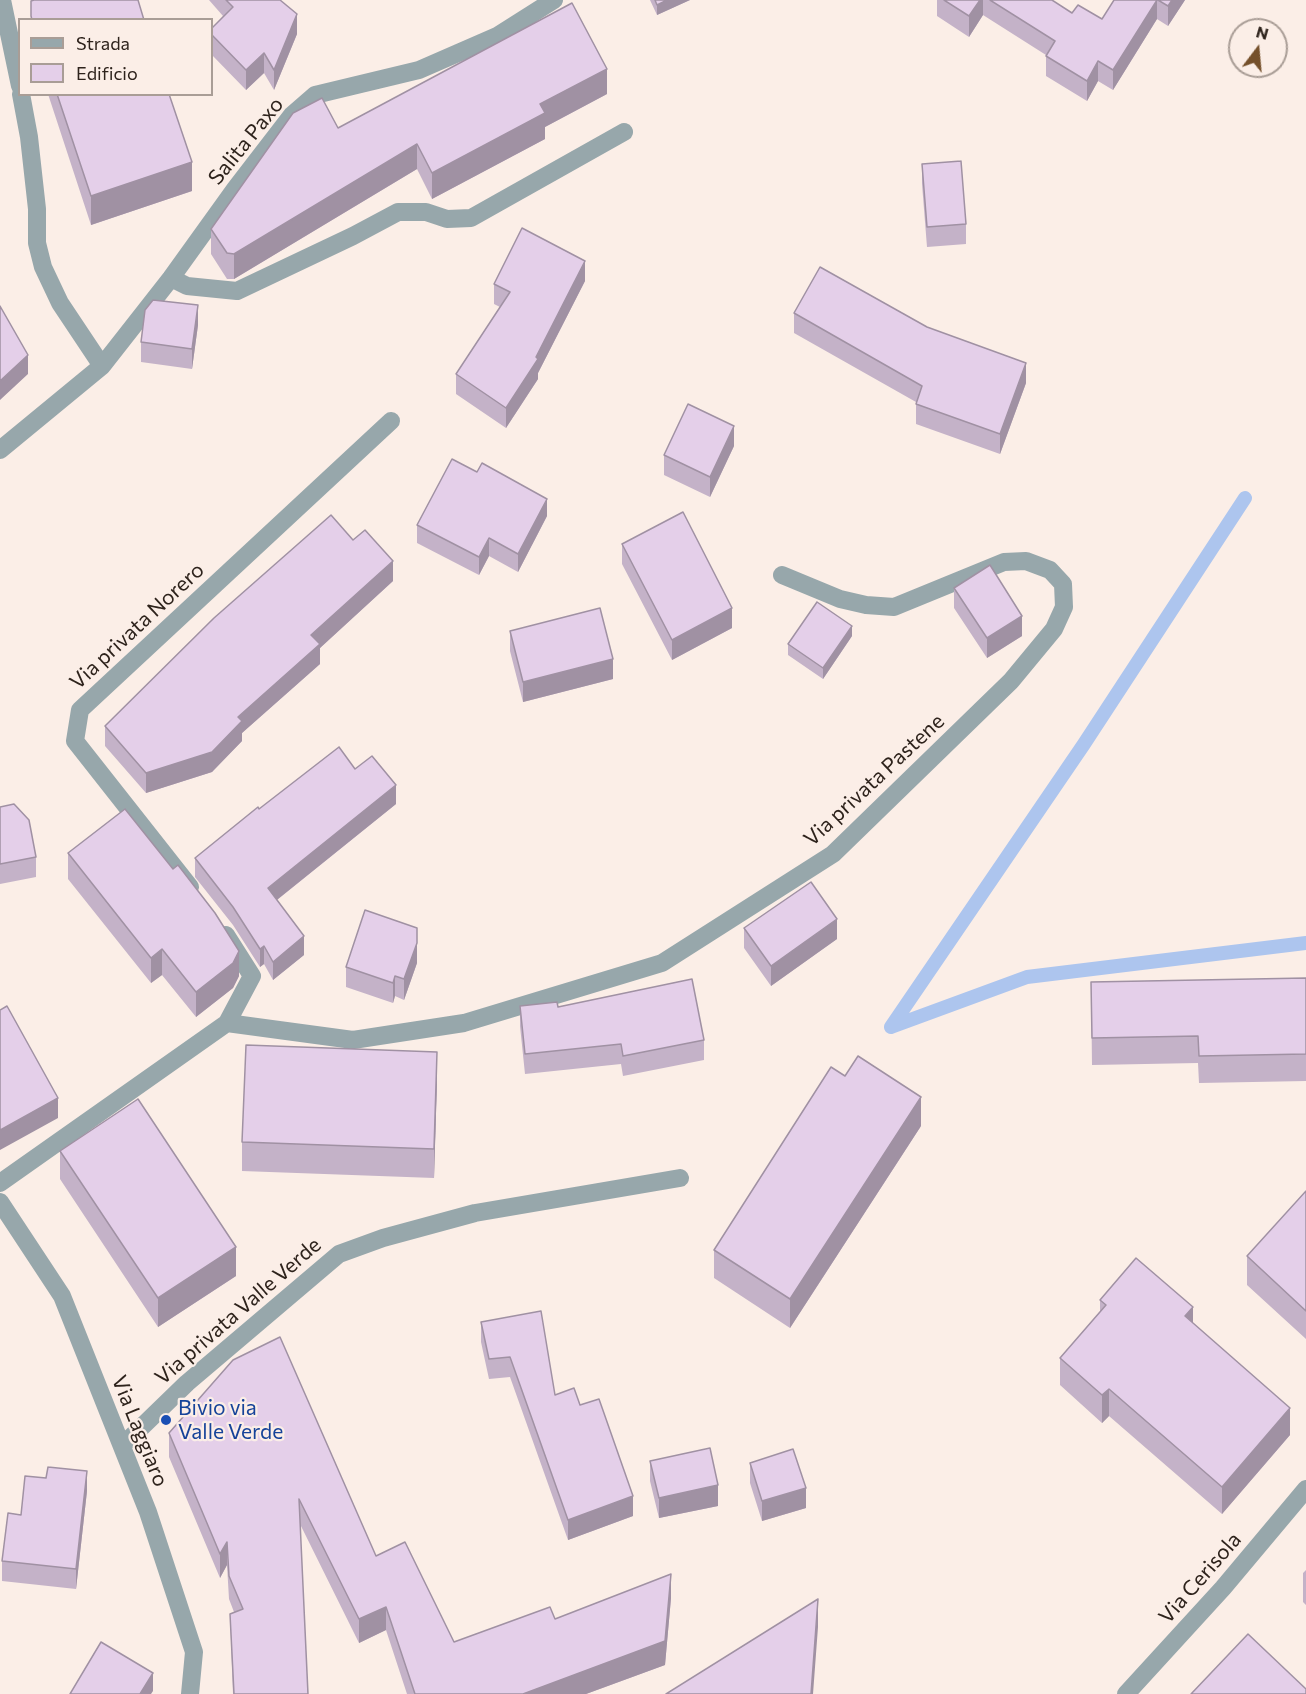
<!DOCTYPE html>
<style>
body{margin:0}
#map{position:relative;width:1306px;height:1694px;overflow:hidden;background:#fbeee7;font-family:Commissioner,sans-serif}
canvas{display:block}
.legend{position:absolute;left:18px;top:18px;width:195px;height:78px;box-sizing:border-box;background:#fbeee7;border:2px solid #a99d96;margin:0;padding:8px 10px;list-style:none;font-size:18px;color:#2e231c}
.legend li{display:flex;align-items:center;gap:12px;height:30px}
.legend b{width:30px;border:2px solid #a99d96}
.north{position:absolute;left:1228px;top:18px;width:60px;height:60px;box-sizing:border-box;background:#fbeee7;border:2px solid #a99d96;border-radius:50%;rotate:16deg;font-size:16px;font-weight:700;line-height:24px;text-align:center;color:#2e231c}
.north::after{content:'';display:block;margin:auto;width:21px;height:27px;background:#75502b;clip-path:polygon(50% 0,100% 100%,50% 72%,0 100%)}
</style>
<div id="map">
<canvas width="1306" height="1694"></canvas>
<ul class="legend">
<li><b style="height:8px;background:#97a7ab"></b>Strada</li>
<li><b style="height:16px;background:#e4cfe9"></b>Edificio</li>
</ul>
<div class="north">N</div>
</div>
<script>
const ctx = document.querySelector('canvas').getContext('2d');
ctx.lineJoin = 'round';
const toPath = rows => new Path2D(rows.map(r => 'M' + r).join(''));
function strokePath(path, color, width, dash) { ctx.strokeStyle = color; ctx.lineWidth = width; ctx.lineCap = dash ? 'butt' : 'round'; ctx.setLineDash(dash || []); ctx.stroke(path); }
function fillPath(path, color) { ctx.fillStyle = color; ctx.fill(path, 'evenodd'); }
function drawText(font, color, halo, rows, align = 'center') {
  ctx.font = font + ' Commissioner,sans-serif'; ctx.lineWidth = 4.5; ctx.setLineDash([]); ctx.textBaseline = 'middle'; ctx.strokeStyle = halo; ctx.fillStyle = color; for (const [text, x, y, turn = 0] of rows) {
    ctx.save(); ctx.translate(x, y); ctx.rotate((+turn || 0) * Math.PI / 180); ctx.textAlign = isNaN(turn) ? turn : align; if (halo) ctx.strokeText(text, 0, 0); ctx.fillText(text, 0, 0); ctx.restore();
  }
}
strokePath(toPath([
 [891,1027,1084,744,1245,498],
 [891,1027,1027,977,1306,943]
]), '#adc5ee', 14);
strokePath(toPath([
 [2,0,20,86],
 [21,94,29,137,37,209,37,243,43,267,60,303,102,366],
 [171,278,187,286,237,291,353,236,398,212,426,212,447,219,471,218,624,132],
 [0,450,102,366,171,278,235,189,292,115,315,95,419,70,497,36,554,0],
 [190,887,75,741,80,710,391,421],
 [227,1023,353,1040,464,1023,662,963,833,854,1011,681,1054,629,1064,607,1063,584,1050,570,1026,561,1004,562,894,607,866,605,840,599,782,575],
 [0,1183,227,1023,252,976,226,935],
 [0,1202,62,1296,148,1512,194,1652,190,1694],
 [122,1446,187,1383,339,1254,383,1238,475,1213,680,1178],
 [1126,1694,1223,1588,1306,1489]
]), '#97a7ab', 18);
fillPath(toPath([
 [209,0,280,0,297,34,274,90,264,73,246,90,212,55,212,28,223,16],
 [650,0,690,0,657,15],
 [937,0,1052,0,1072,13,1102,19,1114,0,1185,0,1168,26,1157,19,1113,90,1098,81,1087,101,1046,76,1046,55,983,15,969,37,937,16],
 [48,94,169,94,192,191,91,225],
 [607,94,545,127,545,139,432,199,417,169,234,279,227,279,211,254,211,229,338,128],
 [922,164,966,224,966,244,927,247,922,184],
 [585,281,538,373,538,379,506,428,456,394,456,374,500,307,494,304,494,284],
 [794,313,1026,383,1000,454,916,424,916,402,794,333],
 [198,325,192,369,141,362,141,342],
 [734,446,710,497,664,475,664,455],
 [547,516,518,572,489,556,479,575,417,543,417,525],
 [353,540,393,581,320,648,320,664,242,733,242,741,212,772,146,793,105,746,105,726],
 [622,544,732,628,672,660,622,564],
 [954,588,1022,636,987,658,954,608],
 [510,631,613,679,523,702,510,651],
 [852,636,823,679,788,655,788,644],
 [355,769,396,804,277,900,304,955,273,980,264,964,260,967,233,925,195,877,195,858,259,809],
 [0,807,36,857,36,877,0,884],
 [68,853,173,869,239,976,233,988,196,1017,162,975,151,983,68,879],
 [744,928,837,939,771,986,744,948],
 [417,963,404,1000,395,996,393,1003,346,987,346,967],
 [1306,978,1306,1081,1199,1083,1198,1063,1092,1065,1091,982],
 [520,1006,558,1007,704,1040,704,1060,623,1076,621,1064,525,1074,520,1026],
 [437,1081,434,1178,242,1171,242,1142],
 [921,1126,790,1328,714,1278,714,1250],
 [60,1151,236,1276,158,1327,60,1179],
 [1306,1191,1306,1339,1247,1285,1247,1256],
 [1100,1300,1193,1324,1290,1435,1222,1514,1109,1416,1102,1423,1060,1385,1060,1358,1100,1312],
 [481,1322,555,1395,580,1405,633,1516,568,1540,510,1377,489,1379,481,1342],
 [233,1360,376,1556,454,1642,555,1619,671,1598,665,1665,586,1694,407,1694,386,1630,359,1643,300,1524,308,1694,233,1694,230,1614,234,1612,229,1599,227,1565,220,1578,169,1457,169,1433],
 [650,1461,718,1506,659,1518,650,1481],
 [750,1463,806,1508,762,1521,750,1483],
 [87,1491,76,1589,2,1581,2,1561],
 [1306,1570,1306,1605,1303,1602,1303,1573]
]), '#c4b2c8');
fillPath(toPath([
 [667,0,690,0,657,15,657,5],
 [980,0,983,0,983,15,969,37,969,16],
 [1157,0,1157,19,1113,90,1113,70],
 [1172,0,1185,0,1168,26,1168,6],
 [297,14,297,34,274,90,274,70],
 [264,53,264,73,246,90,246,70],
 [1098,61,1098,81,1087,101,1087,81],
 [607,69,607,94,545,127,545,139,432,199,432,173,540,104],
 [417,144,417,169,234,279,234,254],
 [192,162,192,191,91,225,91,196],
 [585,261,585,281,538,373,538,379,506,428,506,408,536,357],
 [198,305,198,325,192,369,192,349],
 [28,355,28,374,0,400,0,381],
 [1026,363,1026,383,1000,454,1000,434],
 [734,426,734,446,710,497,710,477],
 [547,499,547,516,518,572,518,554],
 [489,538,489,556,479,575,479,557],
 [393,561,393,581,320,648,320,664,242,733,242,741,212,772,146,793,146,773,238,717,311,635],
 [732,608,732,628,672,660,672,640],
 [1022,616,1022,636,987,658,987,638],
 [852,626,852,636,823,679,823,668],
 [613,659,613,679,523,702,523,682],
 [396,785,396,804,268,907,268,888],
 [837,919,837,939,771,986,771,966],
 [304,936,304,955,273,980,273,962],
 [417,943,417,963,404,1000,404,979],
 [264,946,264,964,260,967,260,949],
 [162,949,162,975,151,983,151,958],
 [239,951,239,976,233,988,196,1017,196,992],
 [395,976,395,996,393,1003,393,983],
 [437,1052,437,1081,434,1178,434,1149],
 [921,1097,921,1126,790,1328,790,1299],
 [58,1098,58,1118,0,1150,0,1130],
 [236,1247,236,1276,158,1327,158,1298],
 [1193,1307,1193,1334,1185,1316],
 [1109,1389,1109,1416,1102,1423,1102,1395],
 [1290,1408,1290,1435,1222,1514,1222,1487],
 [87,1471,87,1491,76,1589,76,1569],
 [718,1485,718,1506,659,1518,659,1498],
 [806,1488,806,1508,762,1521,762,1501],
 [633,1496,633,1516,568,1540,568,1520],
 [227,1542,227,1565,220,1578,220,1554],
 [671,1574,671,1598,665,1665,586,1694,523,1694],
 [818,1599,818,1627,813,1694,811,1694],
 [386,1607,386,1630,359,1643,359,1619],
 [153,1673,153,1691,151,1694,140,1694]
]), '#a091a3');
const building = toPath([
 [34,0,138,0,144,20,32,20,31,16,31,1,34,0],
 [226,0,280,0,297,14,274,70,264,53,246,70,212,35,212,28,233,7,226,0],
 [655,0,667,0,657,5,655,0],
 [944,0,980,0,969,16,944,0],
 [990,0,1052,0,1072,13,1078,5,1102,19,1114,0,1157,0,1113,70,1098,61,1087,81,1046,56,1055,41,990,0],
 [1158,0,1172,0,1168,6,1158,0],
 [572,3,607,69,540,104,545,113,432,173,417,144,234,254,227,253,211,229,293,113,322,98,338,128,572,3],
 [57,94,169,94,192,162,91,196,57,94],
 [961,161,966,224,927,227,922,164,961,161],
 [522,228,585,261,536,357,538,359,506,408,456,374,510,292,494,284,522,228],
 [820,267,927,327,1026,363,1000,434,916,404,922,386,794,313,820,267],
 [153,300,198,305,192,349,141,342,145,310,153,300],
 [0,306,28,355,0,381,0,306],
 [688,404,734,426,710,477,664,455,688,404],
 [452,459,477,472,482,463,547,499,518,554,489,538,479,557,417,525,452,459],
 [683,512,732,608,672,640,622,544,683,512],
 [331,515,353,540,365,530,393,561,311,635,320,644,238,717,242,721,212,752,146,773,105,726,214,618,331,515],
 [990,565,1022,616,987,638,954,588,990,565],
 [817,602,852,626,823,668,788,644,817,602],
 [600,608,613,659,523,682,510,631,600,608],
 [339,747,355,769,372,756,396,785,268,888,304,936,273,962,264,946,260,949,233,907,195,858,258,807,259,809,339,747],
 [14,804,29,820,36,857,0,864,0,807,14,804],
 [125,809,173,869,178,865,215,913,239,951,233,963,196,992,162,949,151,958,68,853,125,809],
 [811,882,837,919,771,966,744,928,811,882],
 [365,910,417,928,417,943,404,979,395,976,393,983,346,967,365,910],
 [1306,978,1306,1054,1199,1056,1198,1036,1092,1038,1091,982,1306,978],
 [692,979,704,1040,623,1056,621,1044,525,1054,520,1006,557,1002,558,1007,692,979],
 [7,1006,58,1098,0,1130,0,1010,7,1006],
 [246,1045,437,1052,434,1149,242,1142,246,1045],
 [858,1056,921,1097,790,1299,714,1250,831,1067,845,1076,858,1056],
 [138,1099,236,1247,158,1298,60,1151,138,1099],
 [1306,1191,1306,1311,1247,1256,1306,1191],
 [1136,1258,1193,1307,1185,1316,1290,1408,1222,1487,1109,1389,1102,1395,1060,1358,1106,1305,1100,1300,1136,1258],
 [541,1311,555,1395,574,1388,580,1405,599,1399,633,1496,568,1520,510,1357,489,1359,481,1322,541,1311],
 [280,1337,376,1556,405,1542,454,1642,550,1607,555,1619,671,1574,665,1641,523,1694,415,1694,386,1607,359,1619,299,1499,308,1694,234,1694,230,1614,243,1609,229,1576,227,1542,220,1554,169,1433,233,1360,280,1337],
 [710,1448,718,1485,659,1498,650,1461,710,1448],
 [793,1449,806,1488,762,1501,750,1463,793,1449],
 [48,1467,87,1471,76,1569,2,1561,8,1513,21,1515,25,1476,46,1478,48,1467],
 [818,1599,811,1694,666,1694,818,1599],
 [1248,1634,1306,1689,1306,1694,1191,1694,1248,1634],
 [101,1642,153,1673,140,1694,70,1694,101,1642]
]);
fillPath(building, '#e4cfe9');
strokePath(building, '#a091a3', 1.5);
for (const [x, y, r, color] of [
 [166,1420,6,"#1a4fb4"]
]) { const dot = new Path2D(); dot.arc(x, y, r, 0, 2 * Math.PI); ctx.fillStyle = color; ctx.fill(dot); strokePath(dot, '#fbeee7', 2); }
drawText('21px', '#2e231c', '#fbeee7', [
 ["Salita Paxo",246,141,-51],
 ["Via privata Norero",137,626,-43],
 ["Via privata Pastene",874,780,-43],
 ["Via privata Valle Verde",238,1311,-41],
 ["Via Laggiaro",140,1431,68],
 ["Via Cerisola",1200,1578,-49]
]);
drawText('21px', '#164399', '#fbeee7', [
 ["Bivio via",178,1408],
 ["Valle Verde",178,1432]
], 'left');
</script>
